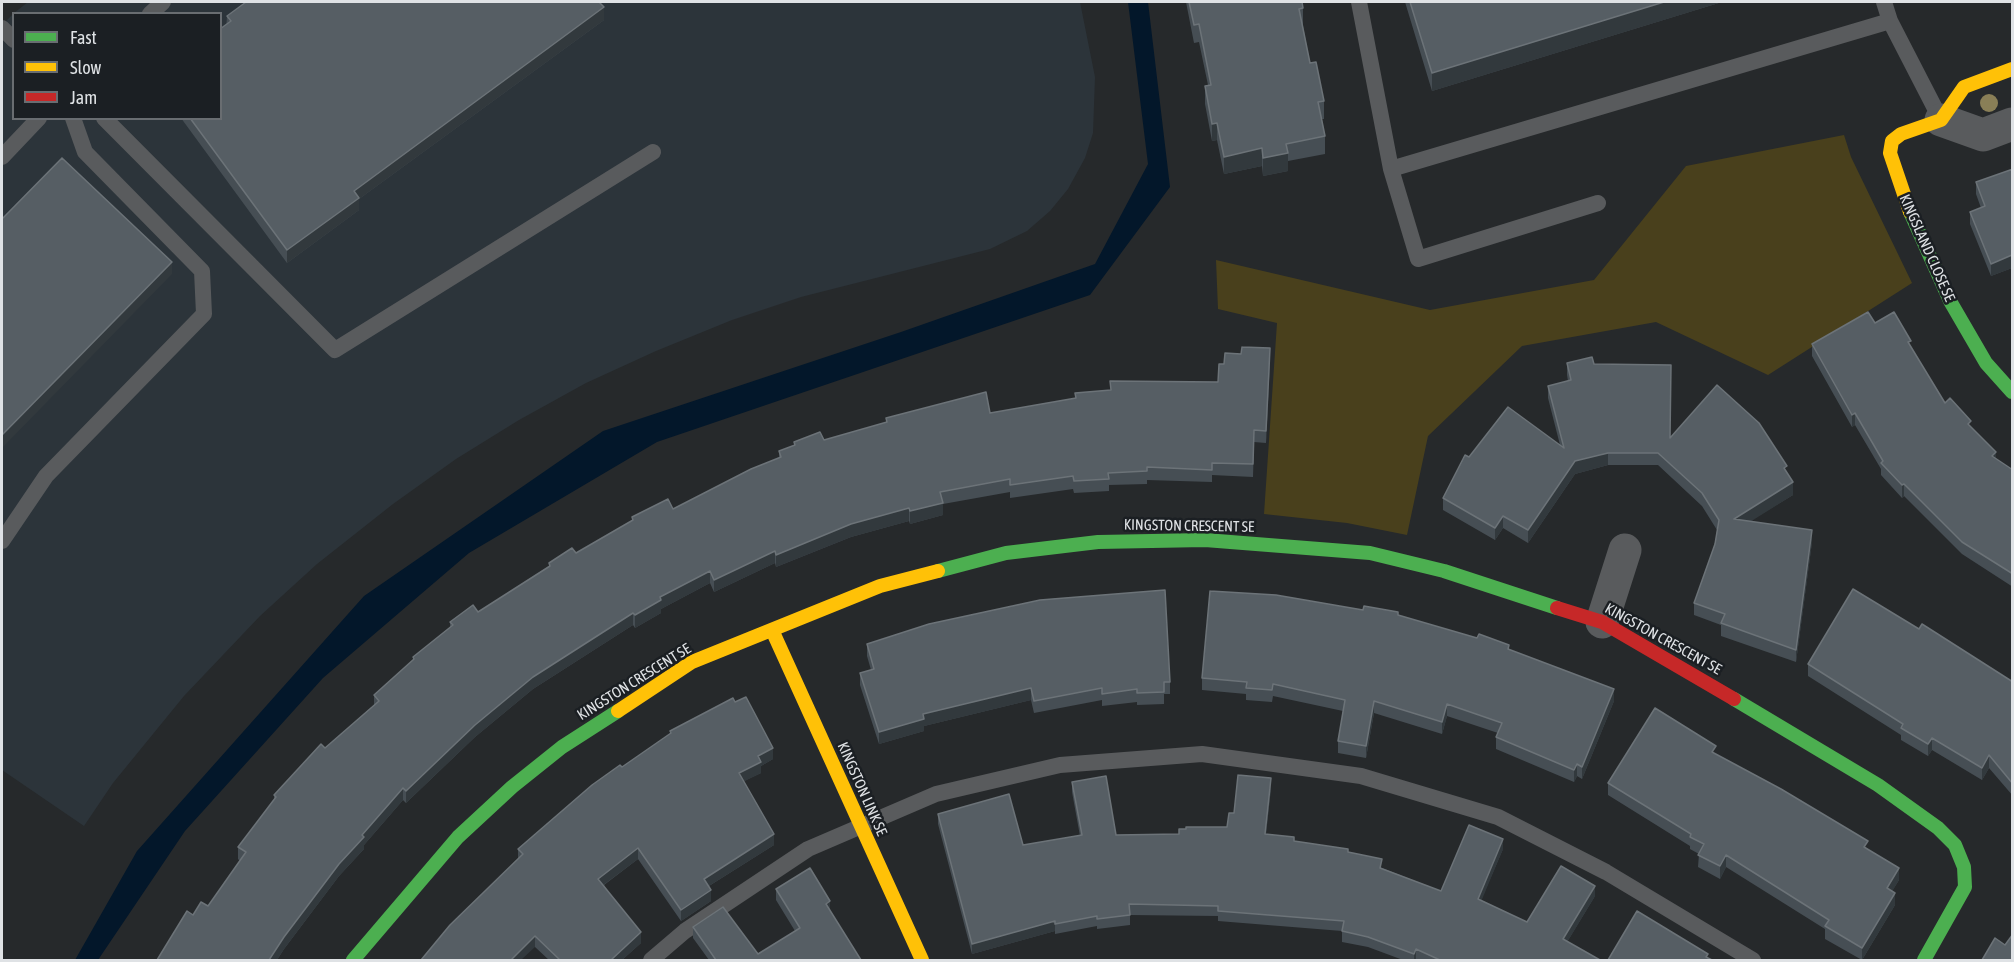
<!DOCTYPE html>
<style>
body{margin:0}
#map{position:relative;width:2014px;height:962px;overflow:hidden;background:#26292b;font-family:"Asap Condensed",sans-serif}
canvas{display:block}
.frame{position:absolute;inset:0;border:3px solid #dfe2e5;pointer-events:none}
.legend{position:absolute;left:12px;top:12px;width:210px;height:108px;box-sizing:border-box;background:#1b1f23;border:2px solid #696d71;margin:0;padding:8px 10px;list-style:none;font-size:18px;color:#dfe2e5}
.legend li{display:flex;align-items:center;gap:12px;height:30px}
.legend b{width:30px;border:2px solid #696d71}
</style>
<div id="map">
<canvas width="2014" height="962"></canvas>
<div class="frame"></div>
<ul class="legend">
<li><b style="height:8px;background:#4caf50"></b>Fast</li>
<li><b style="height:8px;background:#ffc107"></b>Slow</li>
<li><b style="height:8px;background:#c62828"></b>Jam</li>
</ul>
</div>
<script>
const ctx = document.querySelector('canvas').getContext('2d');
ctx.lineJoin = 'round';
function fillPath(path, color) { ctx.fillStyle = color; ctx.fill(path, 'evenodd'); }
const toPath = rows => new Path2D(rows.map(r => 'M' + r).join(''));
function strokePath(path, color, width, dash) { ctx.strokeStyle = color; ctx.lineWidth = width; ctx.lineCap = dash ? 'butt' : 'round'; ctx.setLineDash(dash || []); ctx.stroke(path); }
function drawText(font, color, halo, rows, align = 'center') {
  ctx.font = font + ' "Asap Condensed",sans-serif'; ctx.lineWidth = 5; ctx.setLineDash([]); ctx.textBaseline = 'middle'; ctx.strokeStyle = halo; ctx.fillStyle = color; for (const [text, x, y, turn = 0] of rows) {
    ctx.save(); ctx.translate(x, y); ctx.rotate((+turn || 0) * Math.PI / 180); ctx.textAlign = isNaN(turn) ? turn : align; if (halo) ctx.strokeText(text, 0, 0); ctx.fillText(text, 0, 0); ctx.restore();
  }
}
fillPath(toPath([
 [28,2,1080,2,1095,77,1093,133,1085,158,1068,189,1050,211,1027,231,990,249,801,297,732,320,656,351,586,383,519,420,456,459,393,504,317,564,260,616,184,696,113,783,84,826,2,770,2,25,13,14,14,118,220,118,220,14,14,13]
]), '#2c343a');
fillPath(toPath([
 [1844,135,1851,157,1912,283,1768,375,1656,322,1522,346,1428,436,1407,535,1347,523,1264,514,1277,323,1218,309,1216,260,1430,310,1594,280,1686,166]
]), '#49401c');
fillPath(toPath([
 [1128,2,1148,2,1170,187,1090,295,657,442,469,553,323,678,185,831,98,960,75,960,137,851,364,596,603,431,901,332,1095,264,1148,164]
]), '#03172a');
strokePath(toPath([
 [1359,2,1391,169,1890,21],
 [1884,2,1890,21,1941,120],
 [150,14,163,2],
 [2,28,14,40],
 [104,118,335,350,653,152],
 [2,157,39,118],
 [1391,169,1418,259,1598,203],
 [2,541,46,476,204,314,202,271,85,152,73,118],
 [651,960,685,931,808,849,936,794,1060,765,1202,754,1361,776,1498,817,1606,872,1753,960]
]), '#595b5d', 16);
strokePath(toPath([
 [1941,120,1983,135,2012,124],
 [1602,622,1625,550]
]), '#595b5d', 33);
strokePath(toPath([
 [1910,212,1950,301,1986,363,2012,392],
 [938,571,1006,553,1098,542,1205,540,1370,553,1444,571,1557,608],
 [1734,699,1878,785,1938,828,1955,845,1964,867,1965,887,1924,960],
 [353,960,458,837,512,787,562,747,618,711]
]), '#4caf50', 14);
strokePath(toPath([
 [1910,212,1890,153,1892,141,1901,134,1941,120,1964,87,2012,69],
 [772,630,922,960],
 [618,711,692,662,880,586,938,571]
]), '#ffc107', 14);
strokePath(toPath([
 [1557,608,1602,622,1734,699]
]), '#c62828', 14);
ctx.fillStyle = '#897f57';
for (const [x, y] of [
 [1989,103]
]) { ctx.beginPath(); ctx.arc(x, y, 9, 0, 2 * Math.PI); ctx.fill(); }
fillPath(toPath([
 [1186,2,1302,2,1303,8,1303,26,1310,63,1324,101,1324,119,1322,119,1325,136,1325,154,1288,161,1288,171,1263,176,1262,166,1224,174,1217,140,1212,141,1205,104,1205,86,1208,85,1199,42,1194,43],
 [1405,2,1722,2,1432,91],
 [227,16,604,20,359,199,359,210,287,263,181,118,220,118],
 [2013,169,2013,268,2012,268,1991,276,1970,224,1970,212,1981,208,1976,194,1976,182],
 [1875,323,1911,347,1945,403,1971,427,1996,459,2013,470,2013,587,1962,554,1904,496,1902,498,1881,475,1881,469,1855,425,1852,427,1812,356,1812,344],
 [1270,361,1266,443,1254,442,1253,477,1212,475,1212,482,1147,480,1147,484,1109,485,1109,491,1074,493,1073,489,1010,498,1010,492,943,504,943,515,910,524,909,521,851,537,776,567,775,563,714,592,710,583,661,609,661,613,635,628,633,625,533,689,475,737,406,803,403,800,364,845,364,849,339,876,284,949,277,960,157,960,193,915,208,906,240,861,238,859,238,847,274,800,274,795,374,705,374,695,413,660,413,657,450,627,450,622,478,612,549,566,549,563,576,553,632,521,632,517,673,509,779,458,779,451,794,446,794,442,824,440,886,423,886,418,990,413,1218,382],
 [1567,363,1594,364,1670,437,1787,473,1793,495,1750,521,1812,542,1796,662,1721,636,1721,625,1694,615,1694,603,1715,544,1717,530,1702,506,1658,465,1608,465,1575,474,1528,543,1503,528,1495,540,1443,510,1443,498,1469,457,1560,445,1548,398,1548,386,1568,381,1567,375],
 [1363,610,1398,615,1509,649,1614,701,1582,779,1577,776,1574,782,1496,749,1496,737,1498,733,1447,716,1442,734,1374,713,1366,758,1338,753,1338,741,1343,711,1273,696,1272,702,1246,700,1246,694,1202,690,1202,678],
 [1919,629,2013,682,2013,796,1989,768,1982,780,1932,750,1928,756,1901,740,1901,735,1808,676,1808,664],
 [867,644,1170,682,1170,694,1164,694,1164,704,1137,705,1137,702,1102,706,1102,700,1034,713,1031,700,924,726,924,731,879,744,860,685,860,673,871,670,867,656],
 [735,702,773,759,761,766,761,773,744,781,774,845,709,886,711,901,681,921,638,859,604,885,641,943,622,960,549,960,535,947,518,859,518,849,622,767,670,734,670,731],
 [1716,754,1868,849,1899,880,1892,891,1895,905,1862,960,1825,939,1825,929,1726,867,1720,879,1698,867,1699,854,1690,849,1690,846,1608,795,1608,783],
 [1072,782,1116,835,1179,834,1227,827,1234,813,1271,788,1266,834,1294,841,1348,852,1382,868,1441,891,1503,849,1481,900,1527,922,1595,896,1567,942,1600,960,1418,960,1416,959,1415,960,1403,960,1368,947,1342,942,1342,931,1218,921,1218,916,1130,915,1130,925,1097,929,1097,926,1055,934,1055,931,972,954,938,824,938,814,1023,845,1080,836,1072,792],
 [776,889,830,911,861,960,709,960,693,938,693,927,758,954,795,931,776,900]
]), '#464e54');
fillPath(toPath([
 [1664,2,1722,2,1432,91,1432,73],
 [604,7,604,20,359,199,359,210,287,263,287,250,354,191],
 [1217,123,1217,140,1212,141,1212,124],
 [1262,148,1262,166,1224,174,1224,157],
 [1288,153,1288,171,1263,176,1263,158],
 [2012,255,2012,268,1991,276,1991,264],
 [172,262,172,274,2,448,2,435],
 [1270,348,1270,361,1266,443,1266,431],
 [1855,413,1855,425,1852,427,1852,415],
 [1996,452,1996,464,1992,456],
 [1608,453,1608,465,1575,474,1528,543,1528,530,1575,461],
 [1793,482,1793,495,1734,532,1734,519],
 [1904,484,1904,496,1902,498,1902,485],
 [943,503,943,515,910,524,910,511],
 [909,508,909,521,851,537,776,567,776,555,851,524],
 [1503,516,1503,528,1495,540,1495,528],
 [1812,530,1812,542,1796,662,1796,650],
 [775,551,775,563,714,592,714,580],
 [710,571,710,583,661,609,661,613,635,628,635,615,660,597],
 [633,613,633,625,533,689,475,737,406,803,406,791,475,725,533,677],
 [1031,688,1031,700,924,726,924,731,879,744,879,732,923,714],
 [1614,689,1614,701,1582,779,1582,767],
 [1374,701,1374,713,1366,758,1366,746],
 [1447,704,1447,716,1442,734,1442,722],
 [1932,738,1932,750,1928,756,1928,744],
 [773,748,773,759,761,766,761,773,739,784,739,773,758,756],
 [1989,755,1989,768,1982,780,1982,768],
 [1577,764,1577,776,1574,782,1574,770],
 [1271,778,1271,788,1265,844,1265,834],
 [403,788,403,800,364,845,364,849,339,876,284,949,277,960,269,960,284,937,339,864,362,835],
 [774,834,774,845,704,889,704,879],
 [1503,839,1503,849,1478,909,1478,899],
 [638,848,638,859,598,889,598,879],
 [1726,855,1726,867,1720,879,1720,866],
 [1899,868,1899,880,1887,900,1887,888],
 [1595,886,1595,896,1563,949,1563,939],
 [711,890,711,901,681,921,681,910],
 [1895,893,1895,905,1862,960,1862,948],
 [830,901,830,912,826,904],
 [1055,921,1055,931,972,954,972,944],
 [641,932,641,943,622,960,611,960],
 [535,936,535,947,521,960,511,960],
 [1416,949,1416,959,1415,960,1414,960,1414,954]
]), '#32393d');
const building = toPath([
 [246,2,599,2,604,7,354,191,359,198,287,250,190,118,220,118,220,29,231,21,227,16,246,2],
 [1189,2,1302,2,1303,8,1299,9,1310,63,1316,62,1324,101,1318,102,1325,136,1286,144,1288,153,1263,158,1262,148,1224,157,1217,123,1212,124,1205,86,1211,85,1199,24,1194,25,1189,2],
 [1410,2,1664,2,1432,73,1410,2],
 [62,158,172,262,2,435,2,219,62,158],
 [2013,169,2013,256,2012,255,1991,264,1970,212,1985,206,1976,182,2013,169],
 [1868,312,1875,323,1894,312,1911,341,1908,342,1945,403,1950,398,1971,421,1968,424,1996,452,1992,456,2013,470,2013,574,1962,542,1904,484,1902,485,1881,463,1883,461,1855,413,1852,415,1812,344,1868,312],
 [1242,347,1270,348,1266,431,1254,430,1253,464,1212,463,1212,470,1147,467,1147,471,1108,473,1109,479,1074,481,1073,476,1010,485,1010,479,940,492,943,503,910,511,909,508,851,524,776,555,775,551,714,580,710,571,660,597,661,600,635,615,633,613,533,677,475,725,406,791,403,788,362,835,364,837,339,864,284,937,269,960,157,960,187,911,193,915,201,902,208,906,246,852,238,847,276,797,274,795,321,744,325,748,379,701,374,695,414,659,413,657,453,625,450,622,473,605,478,612,550,566,549,563,572,548,576,553,633,520,632,517,668,499,673,509,751,469,781,457,779,451,795,445,794,442,820,432,824,440,887,422,886,418,986,392,990,413,1076,398,1075,393,1111,390,1110,381,1218,382,1219,364,1224,364,1225,353,1241,354,1242,347],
 [1592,357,1594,364,1671,365,1670,438,1717,385,1759,423,1787,466,1784,468,1793,482,1734,519,1812,530,1796,650,1721,623,1725,614,1694,603,1715,544,1719,520,1702,493,1658,453,1608,453,1575,461,1528,530,1503,516,1495,528,1443,498,1465,455,1469,457,1508,407,1564,448,1548,386,1571,380,1567,363,1592,357],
 [1853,589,1919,629,1922,624,2013,682,2013,784,1989,755,1982,768,1932,738,1928,744,1901,728,1903,724,1808,664,1853,589],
 [1165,590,1170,682,1164,682,1164,692,1137,693,1137,689,1102,694,1102,688,1034,701,1031,688,923,714,924,719,879,732,860,673,874,669,867,644,929,624,1040,600,1165,590],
 [1210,591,1276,595,1363,610,1364,606,1398,612,1398,615,1477,638,1479,634,1509,645,1508,649,1614,689,1582,767,1577,764,1574,770,1496,737,1502,723,1447,704,1442,722,1374,701,1366,746,1338,741,1345,700,1273,684,1272,690,1246,688,1247,682,1202,678,1210,591],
 [746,697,773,748,758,756,761,762,739,773,774,834,704,879,711,890,681,910,638,848,598,879,641,932,611,960,560,960,535,936,511,960,421,960,450,925,523,854,518,849,592,785,620,765,622,767,671,733,670,731,733,698,735,702,746,697],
 [1655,708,1716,746,1712,752,1781,789,1868,841,1864,847,1899,868,1887,888,1895,893,1862,948,1825,926,1829,920,1726,855,1720,866,1698,855,1704,844,1690,837,1691,834,1608,783,1655,708],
 [1238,775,1271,778,1265,834,1294,837,1294,841,1348,849,1348,852,1382,859,1380,868,1441,891,1469,825,1503,839,1478,899,1527,922,1561,866,1595,886,1563,939,1600,960,1440,960,1416,949,1414,954,1368,937,1342,931,1344,921,1218,911,1218,906,1129,904,1130,915,1097,919,1097,916,1055,924,1055,921,972,944,938,814,1009,794,1023,845,1082,835,1072,782,1106,776,1116,835,1179,834,1179,829,1186,829,1186,827,1227,827,1229,813,1234,813,1238,775],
 [810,868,830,901,826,904,861,960,716,960,693,927,723,907,758,954,800,928,776,889,810,868],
 [1637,911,1708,954,1706,957,1712,960,1608,960,1637,911],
 [2013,934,2013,960,1982,960,1995,938,2005,945,2013,934]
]);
fillPath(building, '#565e64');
strokePath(building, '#6c7378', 1.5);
drawText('15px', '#dfe2e5', '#1b1f23', [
 ["KINGSLAND CLOSE SE",1927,248,66],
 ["KINGSTON CRESCENT SE",1189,526,1],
 ["KINGSTON CRESCENT SE",1663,639,29],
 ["KINGSTON CRESCENT SE",634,682,-32],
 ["KINGSTON LINK SE",862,789,66]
]);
</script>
